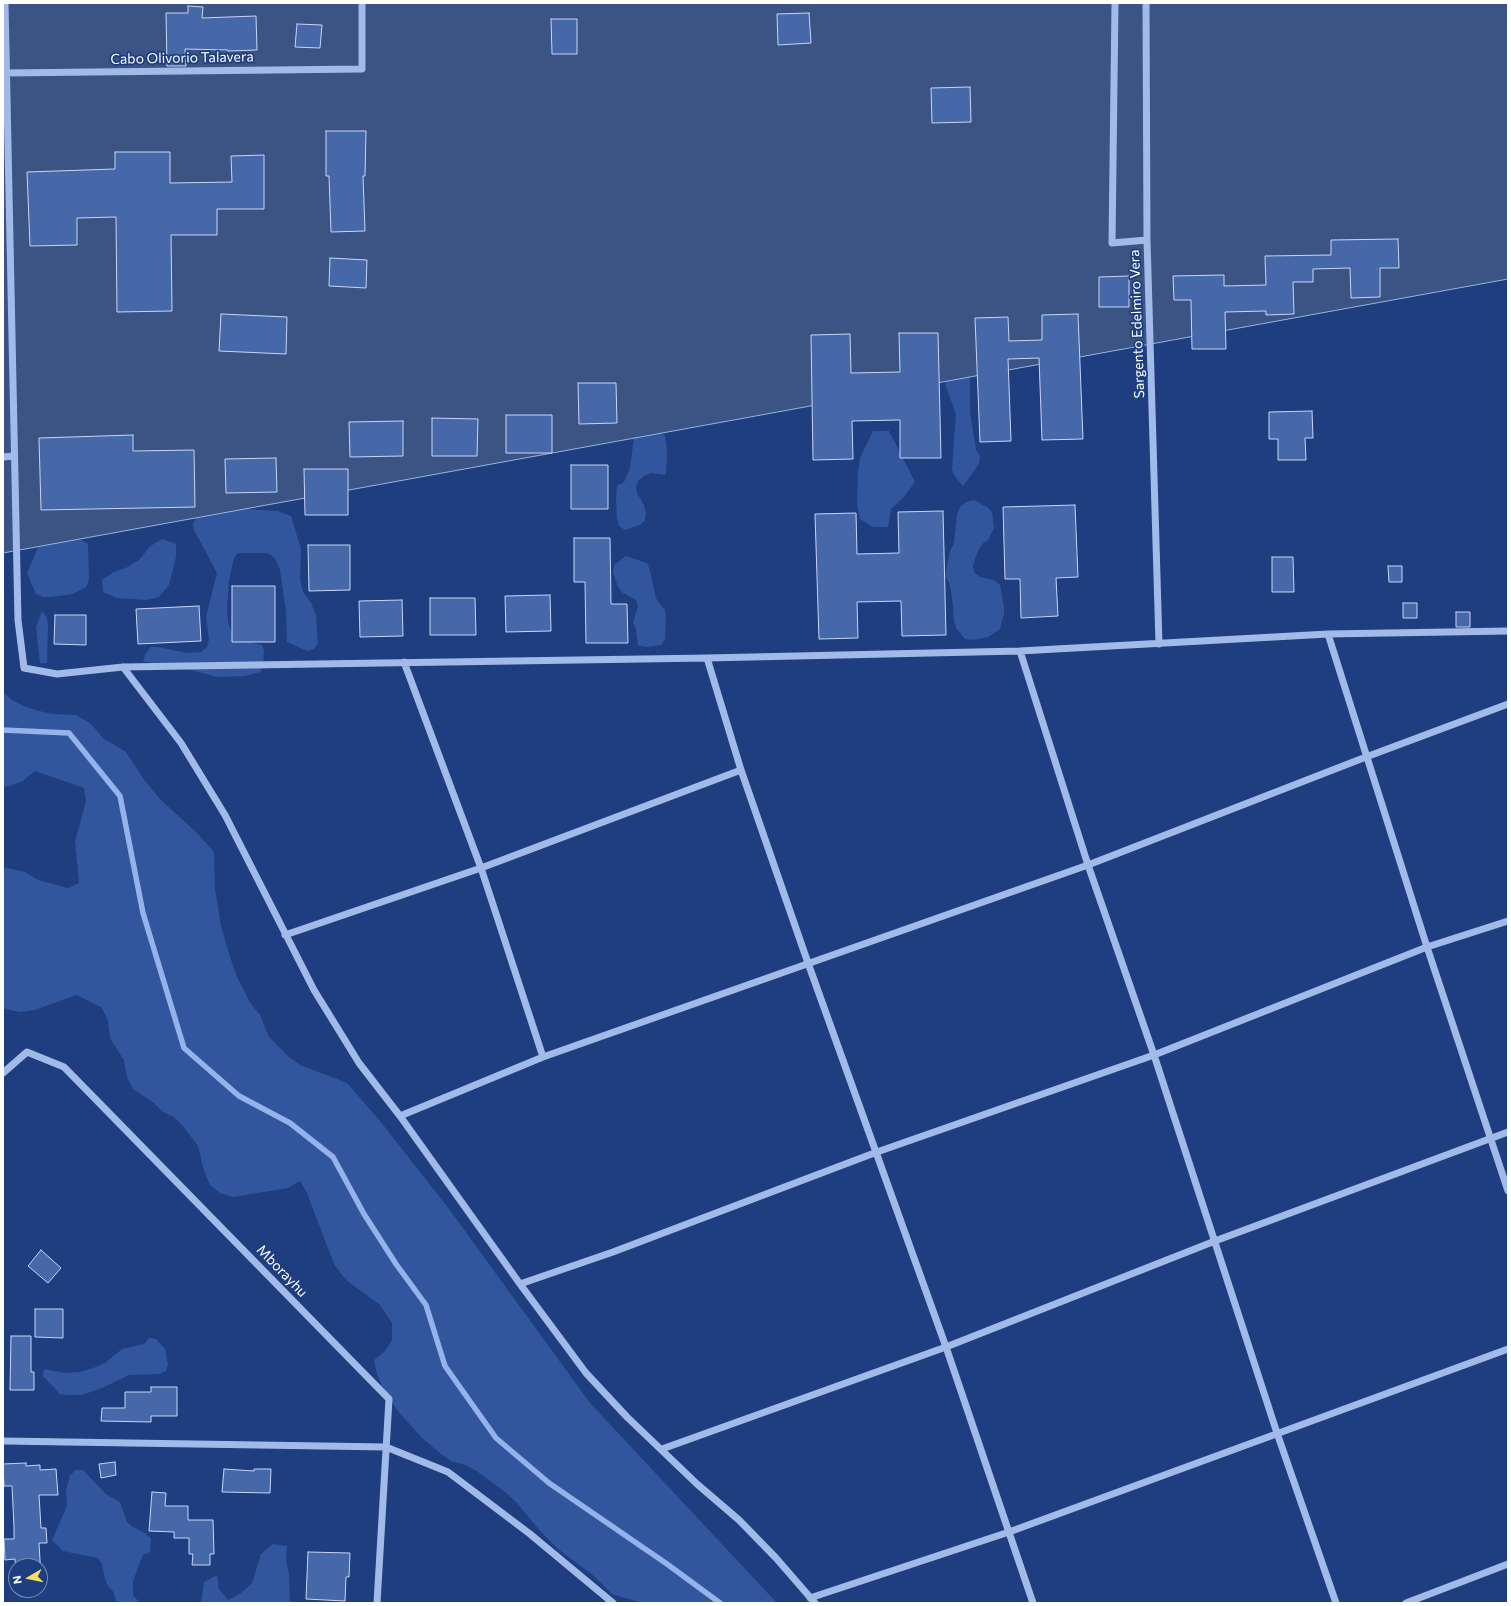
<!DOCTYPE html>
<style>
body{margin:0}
#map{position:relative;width:1511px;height:1606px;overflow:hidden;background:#1e3e7f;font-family:Commissioner,sans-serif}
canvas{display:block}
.frame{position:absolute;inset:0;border:4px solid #fff;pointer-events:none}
.north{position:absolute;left:8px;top:1558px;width:40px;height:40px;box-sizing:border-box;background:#1e3e7f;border:1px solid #788bb2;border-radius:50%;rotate:261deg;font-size:11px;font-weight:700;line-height:16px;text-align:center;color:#fff}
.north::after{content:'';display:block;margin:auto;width:14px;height:18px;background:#f7dc61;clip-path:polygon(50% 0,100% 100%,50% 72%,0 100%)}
</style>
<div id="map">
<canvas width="1511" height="1606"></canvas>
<div class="frame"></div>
<div class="north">N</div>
</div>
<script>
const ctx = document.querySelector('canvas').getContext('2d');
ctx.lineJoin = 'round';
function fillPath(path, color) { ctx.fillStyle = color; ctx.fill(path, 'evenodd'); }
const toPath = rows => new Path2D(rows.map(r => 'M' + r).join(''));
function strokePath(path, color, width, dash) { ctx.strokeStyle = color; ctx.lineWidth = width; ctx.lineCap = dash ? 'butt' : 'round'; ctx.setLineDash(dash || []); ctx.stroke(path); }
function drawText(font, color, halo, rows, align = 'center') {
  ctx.font = font + ' Commissioner,sans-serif'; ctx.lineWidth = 3.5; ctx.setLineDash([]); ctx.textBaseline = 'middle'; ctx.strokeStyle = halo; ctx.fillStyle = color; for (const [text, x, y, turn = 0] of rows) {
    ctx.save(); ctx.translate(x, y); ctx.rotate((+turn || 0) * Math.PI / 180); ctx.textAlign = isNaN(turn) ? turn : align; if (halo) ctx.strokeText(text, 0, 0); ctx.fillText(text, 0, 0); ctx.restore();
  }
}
fillPath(toPath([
 [968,364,970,379,970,412,976,450,980,456,979,464,963,486,954,475,952,469,956,414,946,387,944,372],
 [655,426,665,436,667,451,666,475,651,473,644,476,639,480,636,486,637,493,644,505,646,513,645,520,640,525,625,530,619,526,617,518,616,501,617,486,624,482,630,468,634,437],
 [873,431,889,431,915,482,903,498,891,509,888,527,873,527,860,519,857,505,858,473,860,458],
 [974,500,987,507,992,512,994,528,988,540,982,544,978,551,973,565,974,572,980,577,994,580,1000,585,1004,607,1004,614,1000,629,988,637,974,640,965,639,956,628,954,621,953,605,951,590,949,583,945,576,950,551,954,543,957,514,960,507,966,502],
 [233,504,247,509,277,511,291,516,301,549,300,578,303,592,311,603,316,615,318,643,314,649,307,651,287,642,286,611,280,570,274,557,267,553,238,553,234,558,229,580,227,609,228,623,231,630,241,640,262,645,264,651,263,665,260,672,245,676,217,677,180,667,165,666,143,661,146,653,151,647,158,647,187,653,201,652,207,647,209,639,206,617,217,573,194,530,193,523,198,516],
 [67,535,81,540,88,544,89,580,86,587,73,594,51,597,43,597,36,594,27,573,39,545],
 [162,539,176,544,176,557,169,585,159,597,146,600,132,599,117,598,103,592,102,580,114,572,128,567,140,559,149,547],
 [626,556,647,563,650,570,656,598,660,604,665,610,666,617,665,639,661,645,646,647,638,645,636,629,633,622,638,607,636,600,623,593,618,587,613,572,614,565],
 [42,611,47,618,48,625,47,663,40,663,36,627],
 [3,692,12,700,26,707,39,711,53,714,76,715,90,723,104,739,126,752,145,781,160,799,197,833,214,852,215,889,221,926,229,954,237,977,251,1004,260,1015,269,1037,289,1057,300,1065,347,1083,380,1121,449,1209,590,1403,777,1603,642,1603,612,1594,594,1576,559,1550,541,1532,516,1502,505,1492,478,1472,466,1465,451,1461,441,1454,422,1438,397,1410,382,1386,377,1374,374,1360,384,1352,392,1340,392,1323,380,1305,350,1283,341,1274,334,1264,307,1193,300,1181,288,1188,233,1197,220,1193,210,1185,204,1171,198,1146,183,1126,174,1117,163,1112,154,1103,133,1089,127,1077,124,1060,110,1038,108,1020,101,1007,76,995,35,1010,20,1012,5,1009,3,1007,3,867,25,872,38,880,68,888,79,883,75,841,86,802,84,788,35,771,23,781,10,786,3,787],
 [149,1338,156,1339,165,1349,168,1364,166,1371,160,1374,129,1375,102,1388,82,1395,68,1395,60,1394,43,1376,44,1369,65,1373,80,1372,96,1367,105,1363,122,1349,144,1344],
 [76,1470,83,1470,106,1494,120,1502,127,1522,133,1527,145,1533,151,1538,150,1552,143,1555,133,1581,133,1595,140,1603,117,1603,113,1591,108,1586,105,1579,102,1564,98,1558,63,1551,52,1540,67,1506,66,1491,70,1475],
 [273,1544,287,1546,286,1560,289,1574,290,1601,298,1603,201,1603,204,1582,217,1575,219,1589,228,1600,241,1593,252,1583,261,1554]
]), '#31569e');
const water = toPath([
 [3,3,1508,3,1508,279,3,553,3,3]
]);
fillPath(water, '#3c5484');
strokePath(water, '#95b3ea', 1);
strokePath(toPath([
 [3,730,69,733,120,796,143,913,184,1048,239,1096,290,1123,333,1157,364,1214,396,1264,426,1305,445,1366,496,1438,549,1483,667,1564,720,1603]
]), '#95b3ea', 5.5);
const building = toPath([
 [188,6,203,7,202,18,256,16,257,50,228,51,228,50,185,49,186,66,167,66,166,13,188,13,188,6],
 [809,13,811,43,778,45,777,14,809,13],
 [551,19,577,19,577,54,552,54,551,19],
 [297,24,322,25,320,48,295,47,297,24],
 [970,87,971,122,932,123,931,88,970,87],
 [326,131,366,131,365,176,363,176,365,231,331,232,329,176,326,176,326,131],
 [115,152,170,152,170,183,232,182,231,156,264,155,264,209,217,209,217,235,171,235,172,311,117,312,116,217,77,218,77,245,30,246,27,172,115,169,115,152],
 [1398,239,1399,268,1380,268,1380,297,1351,298,1350,268,1313,269,1313,282,1293,282,1294,314,1266,315,1266,311,1225,312,1226,349,1192,349,1191,300,1174,300,1173,276,1224,275,1224,286,1266,285,1265,256,1331,255,1331,240,1398,239],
 [330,258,367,260,366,288,329,286,330,258],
 [1129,276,1129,307,1099,307,1099,277,1129,276],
 [221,314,287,317,286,354,219,351,221,314],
 [1078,314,1083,439,1042,440,1039,358,1008,359,1011,441,980,442,975,318,1008,317,1009,341,1042,340,1042,315,1078,314],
 [899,333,938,333,941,458,900,458,900,420,852,421,853,459,813,460,811,335,850,334,851,373,900,372,899,333],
 [578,383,616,383,617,423,579,424,578,383],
 [1312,411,1313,438,1305,438,1306,460,1278,460,1278,439,1269,439,1269,412,1312,411],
 [506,415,552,415,552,453,506,453,506,415],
 [432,418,478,419,477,456,432,456,432,418],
 [403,421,403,456,350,457,349,422,403,421],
 [133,435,133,451,194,450,195,507,41,510,39,438,133,435],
 [276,458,277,492,226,493,225,459,276,458],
 [571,465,608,465,608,509,571,509,571,465],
 [304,469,348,469,348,515,305,515,304,469],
 [1075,505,1078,577,1056,578,1058,616,1021,618,1020,579,1005,579,1003,507,1075,505],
 [943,511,946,635,902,636,901,601,857,602,858,638,819,639,815,514,856,513,857,554,899,553,898,512,943,511],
 [574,538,610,538,611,604,627,604,628,643,586,643,585,582,574,582,574,538],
 [308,545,350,545,350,590,309,591,308,545],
 [1272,557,1293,557,1294,592,1272,592,1272,557],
 [1388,566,1402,566,1402,582,1389,582,1388,566],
 [232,586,275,586,275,642,232,642,232,586],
 [550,595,551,631,506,632,505,596,550,595],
 [430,598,475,598,476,635,430,635,430,598],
 [402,600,403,636,360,637,359,601,402,600],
 [1403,603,1417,603,1417,618,1403,618,1403,603],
 [199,606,201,641,138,644,136,609,199,606],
 [1456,612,1470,612,1470,627,1456,627,1456,612],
 [55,615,86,615,86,645,54,644,55,615],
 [41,1250,61,1268,48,1283,28,1266,41,1250],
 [35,1309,63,1309,63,1338,35,1337,35,1309],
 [11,1336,31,1336,31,1372,34,1372,34,1390,10,1390,11,1336],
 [151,1387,177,1387,177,1416,151,1416,151,1422,101,1421,102,1408,125,1408,125,1392,151,1392,151,1387],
 [115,1462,116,1475,101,1478,99,1464,115,1462],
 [26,1463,26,1466,40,1465,40,1470,56,1469,58,1495,39,1495,41,1528,46,1528,47,1543,39,1543,41,1577,40,1577,40,1566,16,1566,16,1573,15,1559,5,1560,4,1539,14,1539,14,1527,12,1486,4,1486,3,1464,26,1463],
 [224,1469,254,1471,254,1469,271,1469,270,1493,222,1492,224,1469],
 [152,1492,166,1493,165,1506,188,1506,188,1520,213,1520,214,1554,210,1554,210,1565,192,1565,193,1554,189,1554,189,1538,174,1538,174,1532,149,1531,152,1492],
 [308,1552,350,1553,349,1577,346,1577,345,1601,306,1599,308,1552]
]);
fillPath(building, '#4668a9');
strokePath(building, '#c6d6f6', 1);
strokePath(toPath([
 [5,3,18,620,24,668,57,674,123,667,707,658,1020,651,1328,634,1508,631],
 [1115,3,1112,243,1147,240],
 [1146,3,1147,240,1159,644],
 [4,73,362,69,362,3],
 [3,457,14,456],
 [1328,634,1427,947,1508,1191],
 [1020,651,1088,865,1154,1055,1277,1433,1336,1603],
 [707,658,741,770,808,963,946,1347,1033,1603],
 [404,662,481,868,543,1057],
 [123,667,181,743,225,815,314,990,359,1063,400,1116,520,1284,586,1373,627,1417,697,1484,739,1520,776,1558,815,1603],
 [285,935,481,868,741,770],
 [3,1073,27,1052,64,1067,389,1399,377,1603],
 [400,1116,543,1057,1088,865,1366,757,1508,704],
 [520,1284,613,1252,877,1152,1154,1055,1427,947,1508,921],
 [3,1441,386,1447,448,1472,530,1534,613,1603],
 [662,1449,946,1347,1215,1241,1508,1132],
 [810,1598,1009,1532,1508,1349],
 [1406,1603,1508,1564]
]), '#a2bae8', 7);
drawText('14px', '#fff', '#1e3e7f', [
 ["Cabo Olivorio Talavera",182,58,-1],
 ["Sargento Edelmiro Vera",1137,324,-92],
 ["Mborayhu",282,1271,46]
]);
</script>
